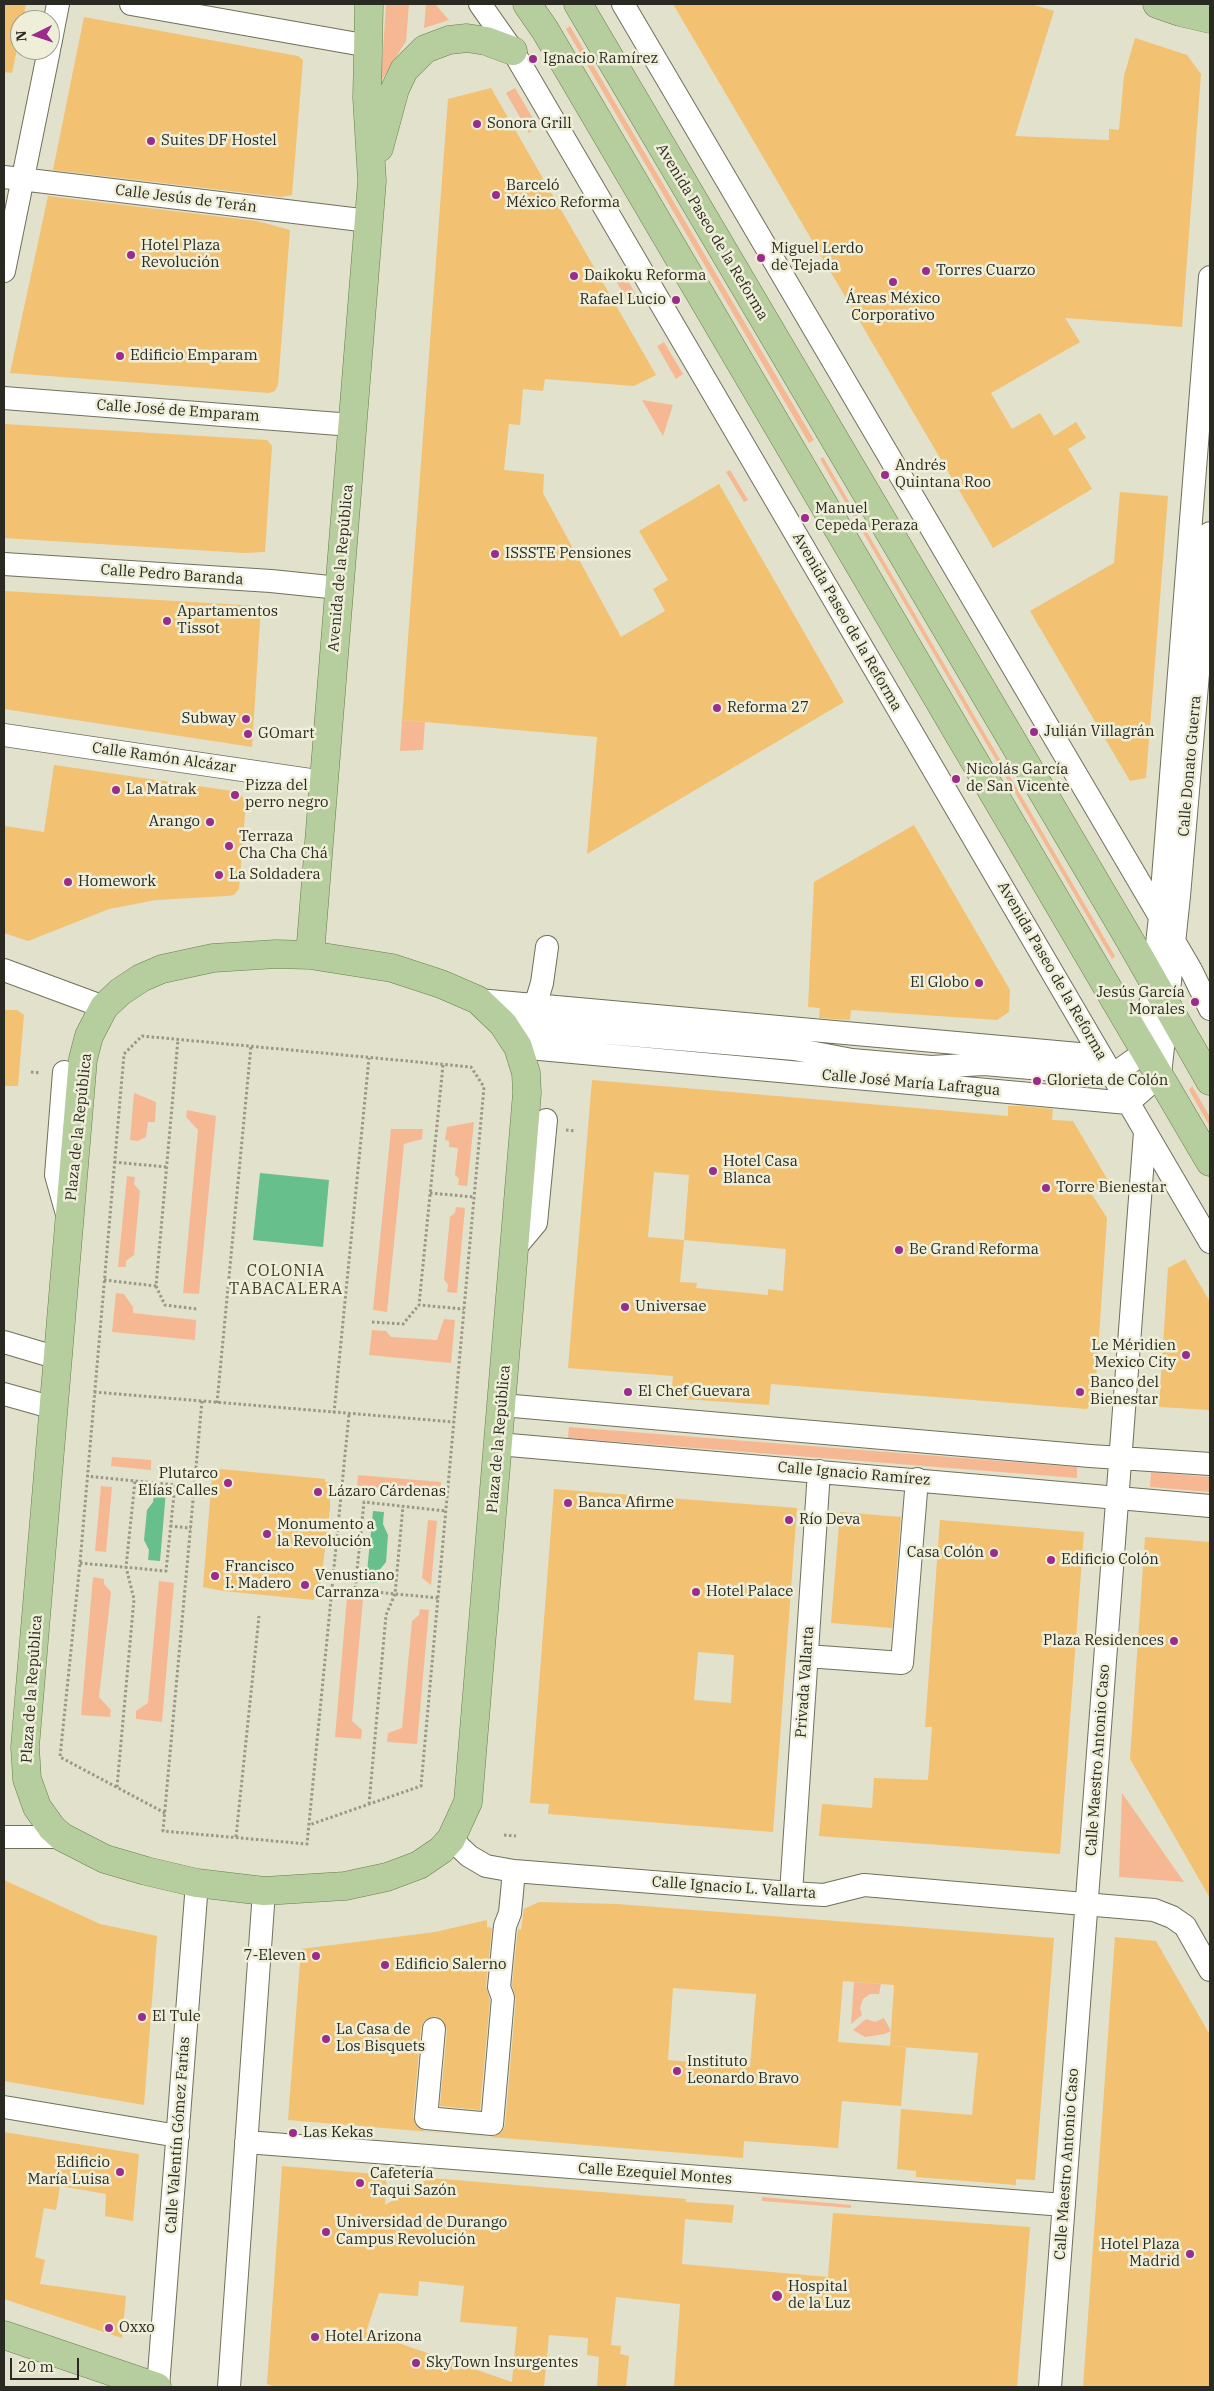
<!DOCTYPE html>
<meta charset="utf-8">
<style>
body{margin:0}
#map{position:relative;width:1214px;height:2391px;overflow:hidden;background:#e2e1cb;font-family:"IBM Plex Serif",serif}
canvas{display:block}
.frame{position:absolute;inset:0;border:5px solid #2a2a22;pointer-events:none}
.north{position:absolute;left:10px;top:10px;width:50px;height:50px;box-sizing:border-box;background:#efeed8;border:1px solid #a0a08f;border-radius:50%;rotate:266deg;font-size:14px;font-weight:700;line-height:20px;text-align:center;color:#2a2a22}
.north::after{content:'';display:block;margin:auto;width:18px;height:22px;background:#9a2c8b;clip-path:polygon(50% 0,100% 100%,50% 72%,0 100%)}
.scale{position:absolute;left:10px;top:2358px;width:69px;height:22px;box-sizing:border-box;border:2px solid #2a2a22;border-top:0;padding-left:6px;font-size:15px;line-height:18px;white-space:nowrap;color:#2a2a22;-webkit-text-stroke:4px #efeed8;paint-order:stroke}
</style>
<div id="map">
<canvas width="1214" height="2391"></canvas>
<div class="frame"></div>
<div class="north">N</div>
<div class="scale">20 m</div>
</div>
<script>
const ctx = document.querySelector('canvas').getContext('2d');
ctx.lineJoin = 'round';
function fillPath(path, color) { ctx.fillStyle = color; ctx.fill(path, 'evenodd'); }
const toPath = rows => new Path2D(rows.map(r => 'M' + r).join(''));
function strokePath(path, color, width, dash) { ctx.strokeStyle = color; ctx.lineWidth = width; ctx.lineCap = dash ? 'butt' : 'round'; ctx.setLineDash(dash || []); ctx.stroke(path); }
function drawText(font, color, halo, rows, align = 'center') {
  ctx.font = font + ' "IBM Plex Serif",serif'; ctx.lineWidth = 5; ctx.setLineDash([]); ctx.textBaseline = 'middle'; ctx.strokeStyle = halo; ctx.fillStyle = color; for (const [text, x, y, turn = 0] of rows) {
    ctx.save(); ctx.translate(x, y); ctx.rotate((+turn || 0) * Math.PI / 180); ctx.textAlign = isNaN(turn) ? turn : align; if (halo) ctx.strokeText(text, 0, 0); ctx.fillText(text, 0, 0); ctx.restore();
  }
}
fillPath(toPath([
 [386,4,409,4,406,41,381,81],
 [426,4,435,4,449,20,424,28],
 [570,26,814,440,809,443,566,29],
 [515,88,538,127,529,133,506,93],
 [622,269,637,297,629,302,612,275],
 [664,342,683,374,676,379,657,346],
 [642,400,673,405,663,436],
 [823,457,1115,956,1112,959,820,459],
 [730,470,748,500,744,502,726,472],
 [402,720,425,722,423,750,400,751],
 [1192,1086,1210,1117,1210,1127,1189,1090],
 [134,1093,156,1102,155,1122,148,1122,146,1137,138,1141,130,1140],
 [187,1110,216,1116,199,1294,183,1293,198,1130,186,1117],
 [474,1122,467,1186,458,1185,459,1179,455,1175,458,1148,449,1147,449,1141,445,1140,447,1127],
 [391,1129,423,1129,422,1139,404,1144,387,1312,373,1310],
 [127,1176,135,1177,134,1184,140,1191,134,1255,126,1261,126,1267,118,1267],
 [456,1207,465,1208,457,1293,447,1292,448,1285,444,1279,450,1217,455,1213],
 [116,1293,124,1294,133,1307,133,1313,196,1320,195,1340,112,1332],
 [444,1319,455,1320,451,1363,369,1355,372,1330,386,1331,391,1337,437,1340],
 [569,1427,1077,1467,1077,1478,568,1438],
 [112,1457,151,1460,151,1470,111,1466],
 [1151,1472,1210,1477,1210,1492,1150,1487],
 [358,1475,441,1482,440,1493,357,1486],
 [101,1486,112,1487,106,1552,95,1551],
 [428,1520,437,1521,431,1585,422,1578],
 [93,1577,104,1579,104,1584,111,1592,99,1697,111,1710,110,1717,81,1715],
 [159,1581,174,1583,162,1722,136,1719,136,1711,148,1703],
 [347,1597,363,1599,352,1721,362,1730,361,1739,335,1737],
 [420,1609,429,1610,417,1744,387,1742,388,1733,402,1728,412,1621,419,1615],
 [1122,1793,1184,1882,1185,1882,1119,1877],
 [854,1982,881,1984,879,1994,870,1994,863,1999,860,2008,862,2015,851,2024],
 [884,2018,891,2031,885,2034,865,2037,853,2030,866,2019,875,2022],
 [762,2197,851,2205,851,2208,762,2201]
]), '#f6b893');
fillPath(toPath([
 [260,1173,329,1180,323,1247,253,1240],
 [155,1490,166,1491,160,1561,148,1560,149,1550,144,1540,147,1510,153,1502],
 [373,1511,384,1512,383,1524,388,1535,386,1562,378,1572,377,1583,366,1582]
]), '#67bf8c');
fillPath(toPath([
 [4,4,26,4,23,20,20,20,20,35,12,73,4,72],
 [673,4,1031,4,1054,11,1015,136,1109,140,1109,129,1119,130,1124,76,1135,38,1187,55,1201,74,1182,327,1065,318,1080,342,991,393,1012,429,1040,413,1054,436,1076,422,1086,438,1068,449,1092,489,993,548],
 [84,17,298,56,303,60,292,195,281,197,53,170],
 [491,88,656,375,634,386,545,379,543,391,523,389,520,425,509,424,504,470,544,474,543,493,621,637,665,611,653,589,668,580,639,531,719,484,844,702,587,854,597,737,402,720,448,99],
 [48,196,257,221,290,230,278,385,275,391,269,393,10,373],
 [4,424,267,440,272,446,265,552,244,553,4,538],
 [1120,492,1168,496,1146,778,1130,781,1030,611,1114,563],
 [4,591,261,606,252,747,4,709],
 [54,765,239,792,246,802,239,889,234,895,227,896,156,900,109,909,28,941,4,933,4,826,44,832],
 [914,825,1010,990,1009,1012,997,1020,851,1010,850,1020,819,1018,820,1008,808,1007,814,882],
 [4,1010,17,1010,24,1015,18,1086,4,1086],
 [592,1080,1008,1116,1008,1106,1021,1106,1053,1109,1052,1120,1073,1121,1109,1182,1091,1193,1107,1218,1095,1395,1093,1400,1087,1409,771,1384,769,1405,671,1398,673,1376,568,1368],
 [654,1172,689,1175,684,1240,648,1237],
 [684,1240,786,1249,783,1291,768,1289,768,1295,696,1288,697,1283,680,1282],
 [1185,1259,1210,1302,1210,1410,1159,1407,1168,1268],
 [220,1469,325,1479,325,1482,330,1482,330,1508,319,1598,314,1597,314,1600,223,1591,203,1587,212,1476,214,1471,219,1471],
 [554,1489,797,1508,773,1832,548,1814,549,1804,530,1803],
 [698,1652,734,1655,731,1703,694,1700],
 [840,1512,901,1517,892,1628,831,1623],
 [940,1520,1084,1532,1060,1854,819,1836,822,1804,872,1808,874,1778,928,1780,932,1727,925,1727],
 [1145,1537,1210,1542,1210,1898,1130,1759],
 [4,1880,100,1924,157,1936,144,2105,4,2081],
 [539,1902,617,1904,1054,1938,1035,2180,1016,2179,1016,2185,916,2177,916,2171,897,2169,901,2109,972,2115,978,2053,890,2046,894,1985,843,1981,838,2042,906,2047,901,2106,842,2101,838,2148,744,2141,743,2158,598,2146,288,2120,301,1949,435,1932,487,1920,487,1927,492,1928,486,1986,490,2000,480,2110,440,2106,447,2030,442,2019,435,2016,424,2021,421,2028,413,2117,418,2128,425,2131,491,2137,502,2132,505,2125,516,1999,512,1985,518,1929,521,1930,524,1909],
 [673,1988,756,1994,750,2067,668,2060],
 [1115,1937,1156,1941,1210,2035,1210,2387,1083,2387],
 [4,2132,139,2154,133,2221,105,2216,106,2194,60,2186,56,2210,44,2208,35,2257,45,2260,40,2284,126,2296,122,2338,4,2299],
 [282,2166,387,2175,385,2205,430,2178,686,2199,686,2202,734,2205,732,2223,685,2219,682,2264,828,2277,833,2213,1030,2227,1017,2387,674,2387,680,2304,616,2297,611,2345,621,2346,620,2354,629,2356,626,2387,597,2387,599,2357,587,2355,588,2338,549,2335,544,2387,275,2387,267,2384],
 [419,2281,464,2286,460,2322,517,2327,512,2382,366,2332,379,2293,418,2296]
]), '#f2c171');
const minor = toPath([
 [131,4,369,46],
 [480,4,513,51,1210,1242],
 [623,4,1160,917,1191,970,1210,1009],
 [50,45,58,4],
 [4,177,369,221],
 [4,271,49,50],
 [4,398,352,425],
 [4,564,271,581,339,588],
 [4,735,324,782],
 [4,970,104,1007],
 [478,1000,1101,1056],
 [535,1006,542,983,547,947],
 [503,1024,794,1049,852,1060,931,1067,984,1064,1112,1075,1145,1052,1160,917,1210,277],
 [518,1047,1128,1103,1160,1075,1179,896,1210,533],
 [64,1072,56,1175,67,1214],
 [515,1248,536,1223,546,1120],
 [4,1342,58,1358],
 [4,1394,54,1408],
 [502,1405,1090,1456,1210,1464],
 [498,1444,1210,1506],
 [807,1656,902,1663,917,1479],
 [4,1837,62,1837],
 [451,1839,469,1856,486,1866,514,1871,791,1893,824,1895,864,1885,1154,1910,1172,1917,1185,1926,1210,1970],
 [791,1893,819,1471],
 [434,2029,426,2118,492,2124,503,1998,499,1987,505,1926,510,1913,514,1871],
 [4,2107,178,2136],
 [246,2142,1064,2205],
 [158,2387,197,1883],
 [229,2387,264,1891],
 [1050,2387,1145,1132]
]);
const major = toPath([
 [527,4,545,30,1210,1162],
 [578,4,1128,937,1210,1081],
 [1157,4,1180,12,1210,19],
 [379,148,395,89,404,70,425,49,449,40,467,38,486,41,513,51],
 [276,954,310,955,392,968,441,984,478,1000,503,1024,518,1047,526,1073,527,1093,468,1802,451,1839,441,1850,419,1865,387,1877,345,1886,264,1891,197,1883,146,1871,105,1859,62,1837,52,1828,37,1807,27,1779,25,1747,83,1059,89,1036,104,1007,120,992,141,978,162,969,213,958,276,954],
 [310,955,372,181,367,98,369,4],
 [4,2335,157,2387]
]);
strokePath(minor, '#71705c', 24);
strokePath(major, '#657f48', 29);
strokePath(toPath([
 [443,1065,419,1305,464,1309],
 [31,1072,41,1073],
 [566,1130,575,1131],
 [114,1162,166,1167],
 [430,1193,474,1197],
 [104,1280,156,1286,178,1039],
 [156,1286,165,1305,197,1309],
 [372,1322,403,1324,419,1305],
 [94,1392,454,1422],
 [202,1401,163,1831,307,1844,349,1414],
 [217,1403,251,1046],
 [334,1413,369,1058],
 [170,1526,191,1528],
 [336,1543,360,1546],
 [80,1563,166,1571,175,1485,87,1476],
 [438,1598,355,1590,364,1502,446,1511],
 [117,1787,134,1599,126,1567,135,1481],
 [369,1804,386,1615,395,1594,403,1506],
 [165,1813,60,1757,80,1563,124,1054,142,1036,471,1067,484,1087,421,1786,309,1825],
 [504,1835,516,1836],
 [236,1837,259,1616]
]), '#999888', 3, [2.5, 2.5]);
strokePath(minor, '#fff', 22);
strokePath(major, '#b6ce9d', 28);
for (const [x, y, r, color] of [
 [533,59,5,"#9a2c8b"],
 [477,124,5,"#9a2c8b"],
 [151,141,5,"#9a2c8b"],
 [496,195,5,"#9a2c8b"],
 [131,255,5,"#9a2c8b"],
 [761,258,5,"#9a2c8b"],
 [926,271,5,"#9a2c8b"],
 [574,276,5,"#9a2c8b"],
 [893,282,5,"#9a2c8b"],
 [676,300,5,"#9a2c8b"],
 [120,356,5,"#9a2c8b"],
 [885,475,5,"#9a2c8b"],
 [805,518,5,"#9a2c8b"],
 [495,554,5,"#9a2c8b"],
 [167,621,5,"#9a2c8b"],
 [717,708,5,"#9a2c8b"],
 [246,719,5,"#9a2c8b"],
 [1034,732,5,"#9a2c8b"],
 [248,734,5,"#9a2c8b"],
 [956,779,5,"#9a2c8b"],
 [116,790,5,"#9a2c8b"],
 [235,795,5,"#9a2c8b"],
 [210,822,5,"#9a2c8b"],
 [229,846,5,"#9a2c8b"],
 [219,875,5,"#9a2c8b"],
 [68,882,5,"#9a2c8b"],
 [979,983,5,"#9a2c8b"],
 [1195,1002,5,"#9a2c8b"],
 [1037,1081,5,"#9a2c8b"],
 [713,1171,5,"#9a2c8b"],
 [1046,1188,5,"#9a2c8b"],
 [899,1250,5,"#9a2c8b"],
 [625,1307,5,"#9a2c8b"],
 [1186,1355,5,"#9a2c8b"],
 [628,1392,5,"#9a2c8b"],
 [1080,1392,5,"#9a2c8b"],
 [228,1483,5,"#9a2c8b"],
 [318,1492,5,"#9a2c8b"],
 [568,1503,5,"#9a2c8b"],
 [789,1520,5,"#9a2c8b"],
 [267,1534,5,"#9a2c8b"],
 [994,1553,5,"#9a2c8b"],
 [1051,1560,5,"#9a2c8b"],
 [215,1576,5,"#9a2c8b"],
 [305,1585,5,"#9a2c8b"],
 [696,1592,5,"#9a2c8b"],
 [1174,1641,5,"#9a2c8b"],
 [316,1956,5,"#9a2c8b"],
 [385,1965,5,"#9a2c8b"],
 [142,2017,5,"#9a2c8b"],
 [326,2039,5,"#9a2c8b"],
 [677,2071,5,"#9a2c8b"],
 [293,2133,5,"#9a2c8b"],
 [120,2172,5,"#9a2c8b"],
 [360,2183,5,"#9a2c8b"],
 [326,2232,5,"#9a2c8b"],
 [1190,2254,5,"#9a2c8b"],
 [777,2296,6,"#9a2c8b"],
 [109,2328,5,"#9a2c8b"],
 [315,2337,5,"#9a2c8b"],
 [416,2363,5,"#9a2c8b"]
]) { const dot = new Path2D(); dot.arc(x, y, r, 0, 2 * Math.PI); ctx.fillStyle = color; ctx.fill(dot); strokePath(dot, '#efeed8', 2); }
drawText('15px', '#2a2a22', '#efeed8', [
 ["Ignacio Ramírez",543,59],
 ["Sonora Grill",487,124],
 ["Suites DF Hostel",161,141],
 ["Barceló",506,186],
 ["México Reforma",506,203],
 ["Hotel Plaza",141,246],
 ["Revolución",141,263],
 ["Miguel Lerdo",771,249],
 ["de Tejada",771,266],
 ["Torres Cuarzo",936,271],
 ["Daikoku Reforma",584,276],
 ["Áreas México",893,299,"center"],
 ["Corporativo",893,316,"center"],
 ["Rafael Lucio",666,300,"right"],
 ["Edificio Emparam",130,356],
 ["Andrés",895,466],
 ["Quintana Roo",895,483],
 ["Manuel",815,509],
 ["Cepeda Peraza",815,526],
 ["ISSSTE Pensiones",505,554],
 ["Apartamentos",177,612],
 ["Tissot",177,629],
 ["Reforma 27",727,708],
 ["Subway",236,719,"right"],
 ["Julián Villagrán",1044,732],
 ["GOmart",258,734],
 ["Nicolás García",966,770],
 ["de San Vicente",966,787],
 ["Pizza del",245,786],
 ["perro negro",245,803],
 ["La Matrak",126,790],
 ["Arango",200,822,"right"],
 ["Terraza",239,837],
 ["Cha Cha Chá",239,854],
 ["La Soldadera",229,875],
 ["Homework",78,882],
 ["El Globo",969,983,"right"],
 ["Jesús García",1185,993,"right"],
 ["Morales",1185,1010,"right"],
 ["Glorieta de Colón",1047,1081],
 ["Hotel Casa",723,1162],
 ["Blanca",723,1179],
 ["Torre Bienestar",1056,1188],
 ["Be Grand Reforma",909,1250],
 ["Universae",635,1307],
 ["Le Méridien",1176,1346,"right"],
 ["Mexico City",1176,1363,"right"],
 ["Banco del",1090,1383],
 ["Bienestar",1090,1400],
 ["El Chef Guevara",638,1392],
 ["Plutarco",218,1474,"right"],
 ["Elías Calles",218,1491,"right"],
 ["Lázaro Cárdenas",328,1492],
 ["Banca Afirme",578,1503],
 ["Río Deva",799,1520],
 ["Monumento a",277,1525],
 ["la Revolución",277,1542],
 ["Casa Colón",984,1553,"right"],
 ["Edificio Colón",1061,1560],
 ["Francisco",225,1567],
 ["I. Madero",225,1584],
 ["Venustiano",315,1576],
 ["Carranza",315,1593],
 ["Hotel Palace",706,1592],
 ["Plaza Residences",1164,1641,"right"],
 ["7-Eleven",306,1956,"right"],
 ["Edificio Salerno",395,1965],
 ["El Tule",152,2017],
 ["La Casa de",336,2030],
 ["Los Bisquets",336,2047],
 ["Instituto",687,2062],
 ["Leonardo Bravo",687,2079],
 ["Las Kekas",303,2133],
 ["Edificio",110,2163,"right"],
 ["María Luisa",110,2180,"right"],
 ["Cafetería",370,2174],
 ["Taqui Sazón",370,2191],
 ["Universidad de Durango",336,2223],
 ["Campus Revolución",336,2240],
 ["Hotel Plaza",1180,2245,"right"],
 ["Madrid",1180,2262,"right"],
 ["Hospital",788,2287],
 ["de la Luz",788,2304],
 ["Oxxo",119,2328],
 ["Hotel Arizona",325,2337],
 ["SkyTown Insurgentes",426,2363]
], 'left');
drawText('15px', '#2a2a22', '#efeed8', [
 ["Calle Jesús de Terán",186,199,7],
 ["Avenida Paseo de la Reforma",712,232,59],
 ["Calle José de Emparam",178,411,4],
 ["Avenida de la República",341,568,-85],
 ["Calle Pedro Baranda",172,575,4],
 ["Avenida Paseo de la Reforma",847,622,60],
 ["Calle Ramón Alcázar",164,758,8],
 ["Calle Donato Guerra",1190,766,-85],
 ["Avenida Paseo de la Reforma",1052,971,60],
 ["Calle José María Lafragua",911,1083,5],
 ["Plaza de la República",79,1127,-84],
 ["Plaza de la República",499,1439,-85],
 ["Calle Ignacio Ramírez",854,1474,5],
 ["Privada Vallarta",805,1682,-86],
 ["Plaza de la República",32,1689,-86],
 ["Calle Maestro Antonio Caso",1098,1760,-86],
 ["Calle Ignacio L. Vallarta",734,1888,4],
 ["Calle Valentín Gómez Farías",178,2135,-86],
 ["Calle Maestro Antonio Caso",1067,2164,-86],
 ["Calle Ezequiel Montes",655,2174,4]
]);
ctx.letterSpacing = '1px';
drawText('16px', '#43412f', '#efeed8', [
 ["COLONIA",286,1271],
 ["TABACALERA",286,1289]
]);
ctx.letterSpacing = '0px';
</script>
